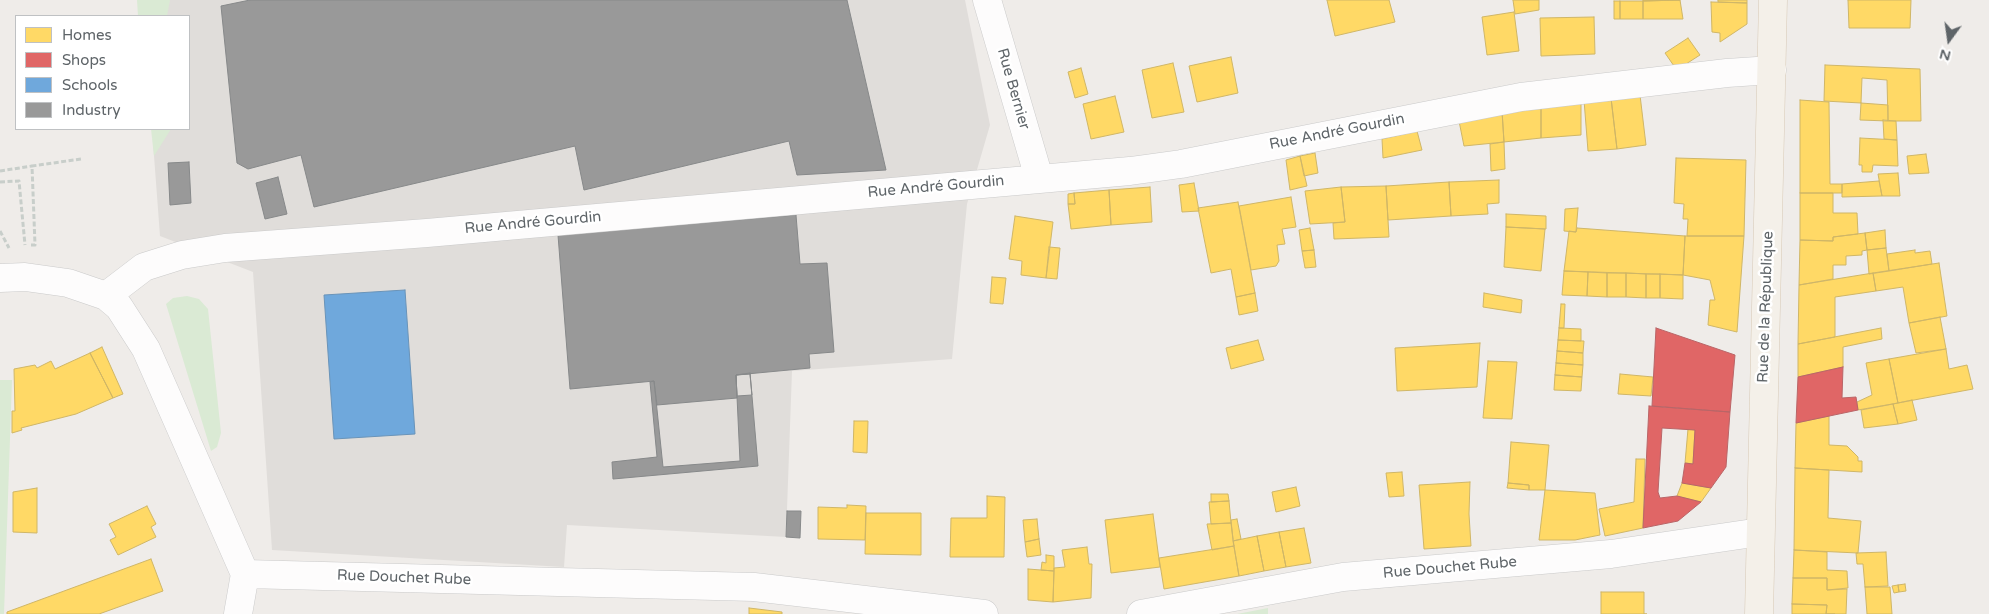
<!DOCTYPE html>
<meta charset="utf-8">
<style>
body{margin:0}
#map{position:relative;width:1989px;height:614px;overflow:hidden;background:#efece9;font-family:"Varela Round",sans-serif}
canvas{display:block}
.legend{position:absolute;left:15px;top:15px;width:175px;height:115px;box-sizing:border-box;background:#fff;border:1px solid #bfc1c3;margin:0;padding:6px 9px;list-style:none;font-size:15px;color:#5e6468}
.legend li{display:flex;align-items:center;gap:10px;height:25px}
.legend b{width:25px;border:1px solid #bfc1c3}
.north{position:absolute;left:1924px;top:15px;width:50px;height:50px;-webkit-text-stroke:4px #fff;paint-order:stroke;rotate:194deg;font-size:14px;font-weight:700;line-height:20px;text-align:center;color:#5e6468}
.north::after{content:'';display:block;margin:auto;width:18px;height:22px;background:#5e6468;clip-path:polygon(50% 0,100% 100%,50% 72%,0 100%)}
</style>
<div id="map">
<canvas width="1989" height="614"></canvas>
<ul class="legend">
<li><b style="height:14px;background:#ffd966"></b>Homes</li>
<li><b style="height:14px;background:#e06666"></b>Shops</li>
<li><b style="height:14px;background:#6fa8dc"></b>Schools</li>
<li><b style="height:14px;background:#999"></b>Industry</li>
</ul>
<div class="north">N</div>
</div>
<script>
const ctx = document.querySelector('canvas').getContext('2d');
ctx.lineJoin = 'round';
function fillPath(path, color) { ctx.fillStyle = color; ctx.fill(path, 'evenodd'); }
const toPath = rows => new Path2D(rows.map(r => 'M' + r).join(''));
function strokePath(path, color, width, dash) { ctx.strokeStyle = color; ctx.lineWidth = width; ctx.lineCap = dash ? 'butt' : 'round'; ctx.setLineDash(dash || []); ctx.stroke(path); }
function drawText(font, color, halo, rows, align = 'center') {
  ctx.font = font + ' "Varela Round",sans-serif'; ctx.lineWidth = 5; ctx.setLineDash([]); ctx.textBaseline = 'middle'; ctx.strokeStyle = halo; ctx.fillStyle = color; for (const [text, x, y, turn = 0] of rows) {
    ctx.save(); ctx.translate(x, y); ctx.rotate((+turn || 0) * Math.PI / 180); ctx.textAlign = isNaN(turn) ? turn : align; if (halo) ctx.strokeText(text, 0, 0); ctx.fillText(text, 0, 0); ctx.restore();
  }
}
fillPath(toPath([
 [141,0,965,0,990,125,967,204,952,359,792,371,786,537,567,525,564,567,272,550,253,272,160,236,152,129,189,129,189,16,142,16]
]), '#e0ddda');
fillPath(toPath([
 [137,0,170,0,167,16,138,16],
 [151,129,171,129,154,156],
 [187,296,199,299,208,309,221,433,217,447,211,451,166,304,173,298],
 [0,380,12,380,4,614,0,614],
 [1268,608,1268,614,1237,614]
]), '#daead4');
const homes = toPath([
 [1327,0,1389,0,1395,22,1335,36,1327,0],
 [1513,0,1539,0,1539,10,1515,14,1513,0],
 [1643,0,1680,0,1643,1,1643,0],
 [1680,0,1683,19,1643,19,1643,1,1680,0],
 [1718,0,1747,0,1747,3,1718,2,1718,0],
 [1848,0,1911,0,1910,28,1849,28,1848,0],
 [1614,1,1620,1,1620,19,1614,19,1614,1],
 [1620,1,1643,1,1643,19,1620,19,1620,1],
 [1711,2,1747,3,1747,24,1720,42,1720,33,1712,32,1711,2],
 [1514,12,1519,51,1487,55,1482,17,1514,12],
 [1594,17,1595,54,1541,56,1540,18,1594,17],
 [1688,38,1700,55,1686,64,1674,66,1665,53,1688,38],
 [1231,57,1238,93,1197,102,1189,66,1231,57],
 [1173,63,1184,112,1152,118,1142,70,1173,63],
 [1825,65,1920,69,1921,121,1888,121,1887,80,1862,78,1861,103,1824,101,1825,65],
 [1081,68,1088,94,1075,98,1068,72,1081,68],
 [1640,95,1646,145,1617,149,1611,98,1640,95],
 [1115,96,1124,132,1091,139,1083,104,1115,96],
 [1611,98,1617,149,1588,151,1584,100,1611,98],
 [1581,100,1581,135,1541,138,1541,107,1581,100],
 [1800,100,1829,102,1830,184,1842,184,1842,193,1800,193,1800,100],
 [1861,103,1888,105,1888,121,1860,120,1861,103],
 [1541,107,1541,138,1504,142,1502,111,1541,107],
 [1502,111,1504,142,1464,146,1459,121,1502,111],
 [1883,120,1896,121,1897,140,1884,139,1883,120],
 [1417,131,1422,150,1383,158,1382,139,1417,131],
 [1860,138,1897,140,1898,166,1873,165,1872,172,1862,172,1862,165,1859,165,1860,138],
 [1504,142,1505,169,1491,171,1490,144,1504,142],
 [1315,153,1318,173,1304,176,1300,156,1315,153],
 [1926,154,1929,173,1909,174,1907,156,1926,154],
 [1300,156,1307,186,1290,190,1286,160,1300,156],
 [1676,158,1746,160,1744,236,1687,236,1688,219,1683,219,1684,204,1674,203,1676,158],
 [1898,173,1900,196,1882,196,1878,174,1898,173],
 [1499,180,1499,203,1487,204,1488,214,1451,216,1449,182,1499,180],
 [1879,181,1882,196,1842,197,1842,184,1879,181],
 [1449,182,1451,216,1388,220,1386,186,1449,182],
 [1194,183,1199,211,1182,212,1179,185,1194,183],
 [1386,186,1389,237,1334,239,1333,223,1345,222,1341,187,1386,186],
 [1150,187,1152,222,1111,225,1109,190,1150,187],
 [1341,187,1345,222,1310,224,1305,191,1341,187],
 [1109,190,1111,225,1071,229,1068,204,1075,204,1074,193,1109,190],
 [1074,193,1075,204,1068,204,1068,194,1074,193],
 [1800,193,1833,193,1833,213,1857,213,1858,234,1833,237,1833,241,1800,240,1800,193],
 [1291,197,1296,227,1282,229,1285,244,1277,245,1279,261,1276,266,1251,270,1239,206,1291,197],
 [1238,202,1255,293,1236,297,1231,269,1211,273,1198,208,1238,202],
 [1578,208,1576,232,1564,231,1565,209,1578,208],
 [1506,214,1546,216,1546,229,1506,227,1506,214],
 [1015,216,1053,222,1046,278,1021,275,1022,261,1009,259,1015,216],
 [1506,227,1545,229,1541,271,1504,267,1506,227],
 [1310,228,1314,250,1302,251,1299,230,1310,228],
 [1577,228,1685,236,1683,275,1564,271,1569,231,1576,232,1577,228],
 [1885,230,1886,248,1867,250,1865,233,1885,230],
 [1865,233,1867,250,1862,251,1862,255,1846,256,1846,265,1833,265,1833,279,1799,285,1800,240,1833,241,1833,237,1865,233],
 [1685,236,1744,236,1737,332,1708,325,1710,300,1715,300,1710,280,1683,275,1685,236],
 [1049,247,1060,248,1057,279,1046,278,1049,247],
 [1886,248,1889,271,1869,274,1867,250,1886,248],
 [1314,250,1316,267,1305,268,1302,251,1314,250],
 [1915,250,1915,253,1930,251,1932,264,1889,271,1887,254,1915,250],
 [1939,263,1947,316,1909,323,1903,287,1876,291,1873,273,1939,263],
 [1564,271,1588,272,1587,296,1562,295,1564,271],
 [1588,272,1607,273,1607,297,1587,296,1588,272],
 [1607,273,1626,273,1626,297,1607,297,1607,273],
 [1626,273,1646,274,1646,298,1626,297,1626,273],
 [1873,273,1876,291,1835,297,1835,337,1798,344,1799,285,1873,273],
 [1646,274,1660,274,1660,298,1646,298,1646,274],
 [1660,274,1683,275,1683,299,1660,298,1660,274],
 [992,277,1006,278,1003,304,990,303,992,277],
 [1255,293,1258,311,1239,315,1236,297,1255,293],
 [1484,293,1522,300,1521,313,1483,307,1484,293],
 [1561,304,1565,304,1564,328,1559,328,1561,304],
 [1940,317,1946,349,1916,353,1909,323,1940,317],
 [1559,328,1581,329,1581,341,1558,340,1559,328],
 [1881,328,1882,339,1843,347,1843,367,1798,377,1798,344,1881,328],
 [1258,340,1264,360,1231,369,1226,348,1258,340],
 [1558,340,1584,341,1583,353,1557,351,1558,340],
 [1480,343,1477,387,1397,391,1395,348,1480,343],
 [102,347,123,394,113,398,90,353,102,347],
 [1946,349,1949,369,1967,365,1973,389,1898,403,1889,359,1946,349],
 [1557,351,1583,353,1583,365,1556,363,1557,351],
 [90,353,113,398,76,414,21,428,22,430,12,433,12,411,15,411,14,369,35,365,37,368,51,361,55,369,90,353],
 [1889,359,1898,403,1858,410,1857,402,1872,395,1866,363,1889,359],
 [1488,361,1517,362,1512,419,1483,418,1488,361],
 [1556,363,1583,365,1582,377,1555,375,1556,363],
 [1620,374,1653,377,1651,396,1618,394,1620,374],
 [1555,375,1582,377,1581,391,1554,390,1555,375],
 [1912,400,1917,420,1898,424,1893,404,1912,400],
 [1893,404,1898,424,1864,428,1861,410,1893,404],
 [1829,416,1829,445,1847,446,1858,457,1858,461,1862,461,1862,472,1795,468,1796,423,1829,416],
 [854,421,868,421,867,453,853,452,854,421],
 [1688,429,1695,430,1693,464,1685,463,1688,429],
 [1511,442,1549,445,1545,490,1529,490,1529,485,1508,483,1511,442],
 [1636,459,1645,459,1643,528,1605,536,1599,509,1634,502,1636,459],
 [1795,468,1829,470,1828,518,1861,521,1858,553,1794,550,1795,468],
 [1402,472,1404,496,1389,497,1386,473,1402,472],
 [1470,482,1469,514,1471,546,1424,549,1419,485,1470,482],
 [1508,483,1529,485,1529,490,1507,488,1508,483],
 [1682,483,1711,488,1701,502,1677,496,1682,483],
 [1296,487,1300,506,1276,512,1272,492,1296,487],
 [37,488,37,533,13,532,13,492,37,488],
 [1545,490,1595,493,1600,535,1575,540,1539,540,1545,490],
 [1211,494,1228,494,1229,501,1211,502,1211,494],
 [987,496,1005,497,1004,557,950,557,951,518,987,518,987,496],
 [1229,501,1231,523,1211,524,1209,502,1229,501],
 [847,505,866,506,865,540,818,539,818,507,847,508,847,505],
 [147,506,156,524,151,527,156,537,118,555,110,540,116,537,109,524,147,506],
 [866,513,921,513,921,555,865,554,866,513],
 [1153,514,1160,567,1111,573,1105,520,1153,514],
 [1037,519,1039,539,1025,542,1023,520,1037,519],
 [1237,519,1241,539,1233,541,1231,520,1237,519],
 [1231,523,1234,546,1212,550,1207,524,1231,523],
 [1304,528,1311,563,1286,567,1279,532,1304,528],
 [1279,532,1286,567,1264,571,1257,536,1279,532],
 [1257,536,1264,571,1239,576,1233,541,1257,536],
 [1039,539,1041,555,1027,557,1025,542,1039,539],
 [1234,546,1239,576,1164,589,1159,558,1234,546],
 [1087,547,1089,564,1092,564,1091,598,1053,602,1054,568,1065,567,1062,550,1087,547],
 [1794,550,1827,552,1827,570,1847,571,1848,588,1827,590,1827,578,1793,578,1794,550],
 [1886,552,1888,586,1865,587,1863,564,1857,564,1856,553,1886,552],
 [1046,555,1054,556,1054,571,1041,570,1042,562,1046,563,1046,555],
 [151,559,163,591,99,614,7,614,7,612,151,559],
 [1028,569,1054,571,1053,602,1028,600,1028,569],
 [1793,578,1827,578,1827,590,1847,589,1846,614,1826,614,1827,605,1792,604,1793,578],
 [1905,584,1906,591,1899,592,1898,585,1905,584],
 [1898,585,1899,592,1894,593,1892,586,1898,585],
 [1865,587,1890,587,1892,614,1867,614,1865,587],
 [1601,592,1644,592,1644,614,1647,614,1601,614,1601,592],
 [1792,604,1827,605,1826,614,1835,614,1792,614,1792,604],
 [749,608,782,612,782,614,749,614,749,608]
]);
fillPath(homes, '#ffd966');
strokePath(homes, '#cfb667', 1);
const shops = toPath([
 [1656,328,1735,355,1730,412,1652,406,1656,328],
 [1843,367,1842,398,1856,397,1858,410,1796,423,1798,377,1843,367],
 [1649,406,1730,412,1726,467,1711,488,1682,483,1685,463,1693,464,1695,430,1662,428,1658,492,1660,498,1677,496,1701,502,1678,521,1643,528,1649,406]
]);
fillPath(shops, '#e06666');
strokePath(shops, '#b96567', 1);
const schools = toPath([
 [405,290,415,434,334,439,324,295,405,290]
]);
fillPath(schools, '#6fa8dc');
strokePath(schools, '#6a94b9', 1);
const industry = toPath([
 [250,0,847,0,886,170,797,175,789,141,584,190,575,146,314,207,301,155,248,169,237,163,221,6,250,0],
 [189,162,191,203,170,205,168,163,189,162],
 [278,177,287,214,265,219,256,183,278,177],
 [796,215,800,264,827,263,834,352,809,354,810,368,736,375,737,398,657,405,654,381,570,389,558,235,796,215],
 [750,373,758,466,613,479,612,462,657,457,650,382,654,381,663,467,740,461,736,375,750,373],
 [750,374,752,395,737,396,736,375,750,374],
 [787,511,801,511,800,538,786,537,787,511]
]);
fillPath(industry, '#999');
strokePath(industry, '#87898a', 1);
const minor = toPath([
 [987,0,1039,178],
 [0,278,25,277,68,283,106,296,119,307,146,349,245,574],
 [106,296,144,267,182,255,225,248,427,233,1130,171,1181,164,1521,97,1727,73,1772,70],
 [245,574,754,587,984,614],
 [238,614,245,574],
 [1141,614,1343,577,1611,554,1760,532]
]);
const major = toPath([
 [1759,614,1773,0]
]);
strokePath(minor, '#cacaca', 29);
strokePath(major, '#d7c9b6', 29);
strokePath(toPath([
 [0,171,32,166],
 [0,182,19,181,25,245],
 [0,231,9,248],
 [31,245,35,245,32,166,81,159]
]), '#c8ceca', 3, [5, 2.5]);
strokePath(minor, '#fdfcfc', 28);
strokePath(major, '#f4f0e9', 28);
drawText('15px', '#5e6468', '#fff', [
 ["Rue Bernier",1013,89,74],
 ["Rue André Gourdin",1337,132,-11],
 ["Rue André Gourdin",936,187,-5],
 ["Rue André Gourdin",533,223,-5],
 ["Rue de la République",1766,307,-88],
 ["Rue Douchet Rube",1450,568,-5],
 ["Rue Douchet Rube",404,578,2]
]);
</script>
